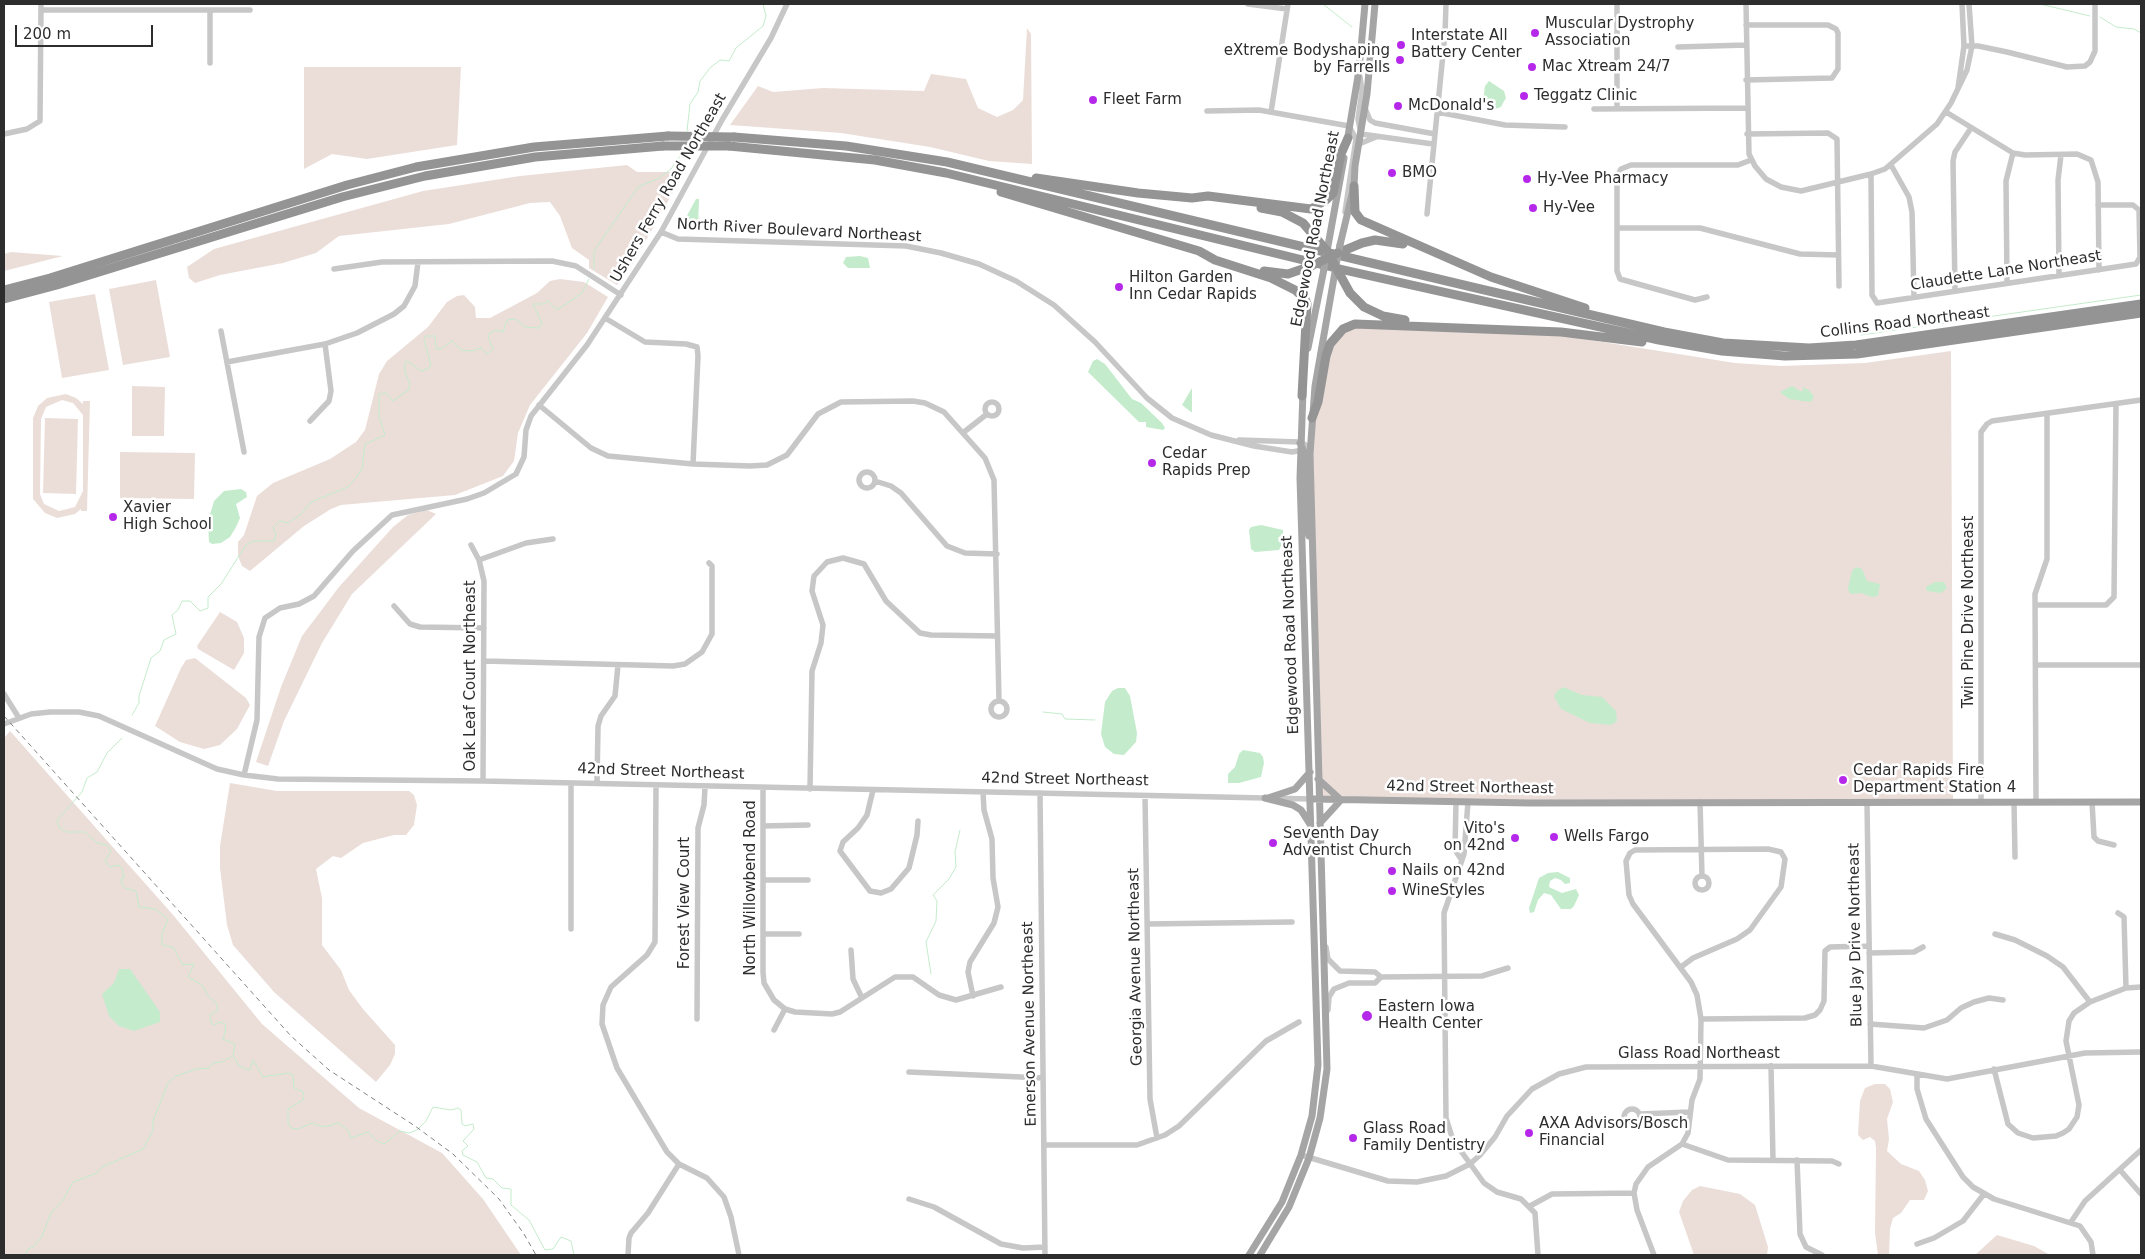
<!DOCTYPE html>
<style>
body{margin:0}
#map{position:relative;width:2145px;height:1259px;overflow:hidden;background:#fff;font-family:"DejaVu Sans",sans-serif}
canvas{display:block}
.frame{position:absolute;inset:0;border:5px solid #2d2d2d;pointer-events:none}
.scale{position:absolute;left:15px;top:25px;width:138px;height:22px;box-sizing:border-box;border:2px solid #2d2d2d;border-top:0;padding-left:6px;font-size:15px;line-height:18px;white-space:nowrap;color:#2d2d2d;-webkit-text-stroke:4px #fff;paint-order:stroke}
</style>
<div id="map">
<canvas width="2145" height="1259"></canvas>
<div class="frame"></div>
<div class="scale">200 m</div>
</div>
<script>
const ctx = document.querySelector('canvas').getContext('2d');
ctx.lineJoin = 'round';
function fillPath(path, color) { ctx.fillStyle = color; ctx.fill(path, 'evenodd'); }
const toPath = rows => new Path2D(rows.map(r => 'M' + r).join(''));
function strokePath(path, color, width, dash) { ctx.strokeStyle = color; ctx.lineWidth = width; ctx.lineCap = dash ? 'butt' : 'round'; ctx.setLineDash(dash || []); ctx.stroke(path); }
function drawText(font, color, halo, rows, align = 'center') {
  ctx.font = font + ' "DejaVu Sans",sans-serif'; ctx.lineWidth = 5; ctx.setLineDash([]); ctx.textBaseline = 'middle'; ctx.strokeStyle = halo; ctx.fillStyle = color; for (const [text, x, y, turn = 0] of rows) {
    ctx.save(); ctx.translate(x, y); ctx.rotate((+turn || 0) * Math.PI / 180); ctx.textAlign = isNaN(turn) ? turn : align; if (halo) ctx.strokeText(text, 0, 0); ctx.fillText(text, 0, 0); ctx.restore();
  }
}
fillPath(toPath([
 [1027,28,1031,34,1032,164,989,161,930,147,841,133,730,125,758,86,773,92,823,88,924,91,931,74,966,79,978,108,997,117,1013,110,1023,100],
 [304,67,461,67,457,145,367,159,332,154,304,169],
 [627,165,637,172,675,172,680,180,632,265,617,285,589,268,589,260,572,248,560,216,550,202,530,203,449,224,339,236,316,253,283,263,220,275,195,283,189,278,187,267,214,249,423,191,520,176],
 [11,252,63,256,4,271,4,254],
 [560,279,584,282,608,297,587,333,530,405,518,433,514,461,503,476,455,495,341,505,331,509,304,526,250,571,242,566,238,556,238,542,244,535,257,496,273,483,330,459,356,442,365,430,379,374,387,361,428,327,447,302,457,296,464,295,475,307,476,318,490,318,537,293,550,281],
 [156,280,170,357,123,365,109,289],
 [95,294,109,370,62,378,49,302],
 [1355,324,1565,336,1735,363,1781,366,1865,363,1951,351,1953,802,1319,799,1310,454,1318,402,1330,344],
 [132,386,165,387,164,436,132,436],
 [66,394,76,398,83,404,83,401,90,401,87,511,81,511,81,509,75,514,57,518,45,513,33,499,33,418,38,406,47,398],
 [62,400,73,403,83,415,83,491,75,507,59,511,44,504,40,494,41,419,46,407],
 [45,418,78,419,76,494,43,493],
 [120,452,195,453,194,499,120,498],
 [427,510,436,514,352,594,322,643,284,721,268,766,256,762,281,687,302,636,339,587,393,527,408,515],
 [220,612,237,622,244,638,244,653,234,670,198,649,197,646],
 [195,658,246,698,250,705,237,729,220,745,204,749,180,742,155,726,181,668,186,660],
 [10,731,174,916,262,1024,359,1108,442,1153,483,1199,521,1255,4,1255,5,737],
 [230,783,277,791,409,791,414,795,417,805,414,825,406,835,394,835,363,843,341,858,333,856,316,869,322,898,322,945,341,970,349,990,363,1009,395,1045,395,1054,390,1065,376,1082,274,992,233,945,227,925,220,868,220,846],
 [1875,1084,1885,1084,1890,1089,1893,1102,1887,1119,1889,1139,1887,1151,1901,1164,1919,1171,1925,1180,1928,1191,1924,1200,1910,1200,1901,1213,1893,1218,1890,1229,1889,1255,1878,1255,1875,1233,1876,1148,1875,1141,1870,1137,1863,1140,1858,1135,1860,1101,1865,1088],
 [1700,1186,1740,1194,1755,1205,1768,1247,1767,1255,1694,1255,1679,1212,1683,1201,1692,1190],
 [1997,1235,2034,1246,2050,1255,1975,1255]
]), '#ebded9');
fillPath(toPath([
 [1489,81,1504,91,1506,98,1503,103,1501,107,1495,109,1486,107,1483,100,1485,86],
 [696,199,699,199,698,226,697,228,685,227,684,221],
 [860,256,868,258,870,268,848,268,843,263,846,257],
 [1097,359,1105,364,1132,399,1141,403,1162,423,1165,428,1163,430,1146,427,1146,422,1139,422,1088,372,1093,361],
 [1792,386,1800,391,1803,391,1803,387,1810,391,1814,397,1811,402,1789,399,1780,392],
 [1192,388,1192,412,1191,412,1182,405],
 [241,489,246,492,247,497,236,504,240,518,236,527,230,537,221,543,212,544,209,542,208,521,214,501,224,491],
 [1261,525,1283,530,1283,542,1279,550,1255,552,1251,549,1249,530,1251,527],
 [1856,567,1862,569,1867,581,1880,584,1878,596,1872,597,1861,593,1850,594,1848,588,1852,571],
 [1935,582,1944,582,1947,588,1941,593,1927,591,1926,587],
 [1563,687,1582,695,1602,697,1616,711,1617,721,1611,725,1590,723,1561,709,1554,696,1557,691],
 [1118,688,1125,688,1130,696,1137,733,1136,742,1124,755,1114,754,1105,747,1101,734,1105,702,1112,691],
 [1243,750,1260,753,1263,757,1264,763,1261,777,1239,783,1228,783,1228,774,1235,767,1239,754],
 [1558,872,1570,878,1570,883,1565,884,1561,880,1555,878,1550,881,1549,887,1562,893,1576,889,1579,895,1574,906,1571,909,1561,909,1551,895,1544,893,1538,900,1534,912,1530,913,1529,908,1539,878,1548,873],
 [119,969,130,969,160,1012,160,1022,134,1031,119,1026,109,1016,102,994,114,983]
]), '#c4eccc');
strokePath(toPath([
 [1323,4,1352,27],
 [2040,4,2090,16],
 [2100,17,2116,27,2134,29,2141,33],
 [687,131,690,104,698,92,700,81,710,68,720,60,729,61,736,48,763,26,766,16,763,4],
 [594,269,594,251,638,187,659,178,671,169,684,150],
 [1861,335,2141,295],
 [1043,712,1062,714,1065,719,1095,720],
 [132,715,139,703,139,696,151,658,160,651,164,640,176,634,172,615,178,610,182,601,190,601,200,611,208,608,208,597,221,584,246,545,253,541,274,541,276,534,273,528,280,521,288,523,300,515,311,502,348,487,358,475,362,469,365,444,385,435,379,416,379,394,386,393,393,401,408,390,410,384,405,372,405,362,407,361,421,371,429,368,431,365,424,340,426,336,435,336,436,349,442,348,452,341,461,350,472,351,481,348,487,354,493,349,488,337,490,333,496,330,503,332,507,320,515,319,525,327,539,328,542,323,533,304,543,304,548,301,556,309,560,308,582,293,589,279],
 [122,738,107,753,97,772,87,778,82,792,59,818,57,821,59,827,66,832,85,832,97,843,107,845,111,851,105,861,110,867,119,865,122,869,124,878,121,879,122,884,125,888,136,891,139,907,155,909,168,919,162,934,162,945,173,947,183,965,194,964,188,977,202,985,208,996,217,1004,217,1011,210,1015,211,1023,214,1025,219,1022,225,1024,226,1029,223,1039,235,1044,233,1056,239,1066,250,1070,253,1060,263,1077,288,1073,293,1075,294,1088,303,1092,304,1096,303,1100,288,1109,288,1124,291,1128,298,1129,312,1123,324,1127,338,1123,348,1130,351,1138,368,1132,377,1141,384,1144,400,1131,409,1133,417,1130,426,1121,433,1107,451,1110,458,1108,461,1110,462,1124,465,1126,473,1124,474,1129,463,1141,468,1146,462,1151,463,1155,477,1162,486,1178,493,1179,502,1188,511,1189,511,1205,529,1220,545,1250,553,1249,561,1237,571,1241,574,1255],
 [931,974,926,942,936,921,937,901,933,895,949,879,956,867,955,852,960,830],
 [25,1255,28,1249,33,1247,42,1236,51,1213,63,1200,73,1182,97,1173,102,1167,143,1149,153,1130,153,1121,168,1083,176,1076,196,1069,209,1068,213,1063,222,1062,231,1057]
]), '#c4eccc', 1);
strokePath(toPath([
 [1248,4,1287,9],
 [1617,4,1617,109],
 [1746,4,1749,154,1755,166,1766,179,1781,187,1801,191,1871,174,1885,169,1937,124,1951,103,1967,70,1972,46,1969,4],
 [41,10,250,10],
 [1746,25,1828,25,1836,29,1838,33,1838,69,1832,78,1746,80],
 [1964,46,1978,46,2007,52,2067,67,2085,66,2090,62,2095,51,2095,4],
 [1678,47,1746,45],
 [210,63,210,10],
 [1360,77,1362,91,1358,119,1361,134,1433,144],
 [1958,88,1964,46,1962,4],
 [1365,108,1370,120,1375,123,1435,134],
 [1594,109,1747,108],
 [1207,111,1259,110,1349,126,1356,139,1345,212],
 [1271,112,1288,4],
 [1437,112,1505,125,1565,127],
 [1946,112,2013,153,2025,155,2077,154,2091,160,2098,182,2099,270],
 [4,134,27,129,40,121,41,4],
 [1747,134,1828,133,1837,139,1839,286],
 [1359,144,1376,137],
 [1891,165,1909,197,1912,212,1914,297],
 [1871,174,1872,295,1877,303,2136,264,2140,257,2139,210,2133,205,2098,205],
 [1427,214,1445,34,1446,4],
 [1617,228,1700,228,1800,254,1838,255],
 [661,232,678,239,906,246,941,253,979,264,1016,281,1054,305,1095,342,1147,398,1172,418,1211,435,1254,446,1292,452,1303,450],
 [334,269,382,262,552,261,576,266,621,295],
 [2059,275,2058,180,2061,155],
 [2007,282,2006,181,2013,153],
 [1955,291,1953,161,1955,152,1971,128],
 [1707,297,1695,300,1620,279,1617,271,1617,176,1621,169,1631,165,1738,165,1751,160],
 [605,318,645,342,686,344,697,347,698,356,693,464],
 [221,331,244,452],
 [227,362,325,344,357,333,394,314,404,306,415,286,418,262],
 '985 409a7 7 0 1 1 14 0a7 7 0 1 1-14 0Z',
 [539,405,591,448,608,456,693,464,750,466,767,465,787,455,818,414,841,402,913,401,925,403,944,412,985,458,994,480,999,701],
 [310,421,329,401,331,391,325,344],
 [964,432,987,414],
 [1239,440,1300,442,1311,448],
 '859 480a8 8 0 1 1 16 0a8 8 0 1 1-16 0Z',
 [875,481,891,486,901,493,947,546,965,553,997,554],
 [471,545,479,560,484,581,483,781],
 [479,560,526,543,553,539],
 [2035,605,2106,605,2114,597,2116,404],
 [394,606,410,624,420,627,484,628],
 [484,661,673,666,685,664,702,652,712,634,712,566,709,563],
 [2036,665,2141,665],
 [4,694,19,718],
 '991 709a8 8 0 1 1 16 0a8 8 0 1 1-16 0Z',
 [4,724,31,714,50,712,79,712,99,716,217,769,244,775,278,779,483,781,1311,799],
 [244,775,257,720,259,637,265,618,280,608,299,604,314,596,353,551,392,515,467,499,484,493,516,474,524,457,526,430,531,416,587,345,661,232,722,120,771,38,787,4],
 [597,783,598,726,601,716,615,696,618,665],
 [656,786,655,942,647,955,611,987,603,1005,602,1024,617,1068,667,1152,679,1164,707,1178,724,1197,731,1217,739,1255],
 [763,788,763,972,764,983,774,1000,785,1009,795,1012,832,1014,840,1012,895,977,913,977,939,995,956,1000,1001,987],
 [810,789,812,671,821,643,823,625,812,591,814,576,827,562,843,558,864,564,886,601,920,633,931,635,997,636],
 [873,790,867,815,858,828,843,842,840,851,870,891,881,893,891,889,909,868,917,835,918,821],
 [1040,793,1045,1255],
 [1145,796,1150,1099,1157,1138],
 [1456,802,1455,850,1461,859],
 [1468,802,1464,854,1444,913,1446,1118,1453,1140,1484,1183,1497,1192,1521,1199,1535,1213,1538,1255],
 [1700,802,1702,876],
 [1981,802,1981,432,1987,424,1992,421,2141,400],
 [2014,802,2015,857],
 [2036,802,2035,594,2047,559,2047,414],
 [2092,802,2094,837,2098,841,2114,845],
 [1867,803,1871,1066],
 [763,826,808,825],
 '1695 883a7 7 0 1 1 14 0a7 7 0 1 1-14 0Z',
 [763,880,808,880],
 [2118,913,2124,917,2126,988],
 [1148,924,1292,922],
 [571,929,571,783],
 [763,934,799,934],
 [1995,934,2015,940,2047,956,2063,967,2090,1002],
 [1326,947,1328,959,1340,971,1375,972,1381,977,1482,976,1508,968],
 [851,950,853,979,862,998],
 [1869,953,1914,952,1923,947],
 [973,996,968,972,970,962,994,923,998,907,993,878,992,839,984,810,983,792],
 [1328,1010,1329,997,1334,989,1349,983,1375,983,1381,977],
 [697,1019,698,828,704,805,705,787],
 [1701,1019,1805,1018,1815,1015,1820,1010,1824,1001,1825,951,1830,947,1869,946],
 [1870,1024,1924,1028,1947,1020,1961,1008,1974,1002,1989,998,2003,1000],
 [774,1030,785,1009],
 [1771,1066,1773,1160],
 [1994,1069,2008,1124,2018,1133,2033,1138,2056,1136,2063,1133,2069,1129,2077,1117,2079,1105,2066,1041,2069,1021,2074,1013,2090,1002,2126,988,2141,987],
 [909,1072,1043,1078],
 [1917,1075,1917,1089,1926,1119,1963,1177,1973,1187,1994,1199,2080,1226,2091,1242,2093,1255],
 '1624 1117a8 8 0 1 1 16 0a8 8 0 1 1-16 0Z',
 [1640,1114,1689,1112],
 [1682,1144,1728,1160,1832,1161,1839,1164],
 [1045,1145,1137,1145,1165,1135,1179,1126,1266,1041,1299,1022],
 [1301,1155,1388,1181,1417,1182,1446,1176,1470,1164,1480,1155,1495,1137,1507,1116,1532,1089,1559,1074,1586,1067,1871,1066,1947,1079,2085,1053,2141,1052],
 [1797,1160,1800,1234,1806,1247,1822,1255],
 [2120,1170,2141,1194],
 [909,1199,934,1207,1001,1244,1023,1248,1045,1247],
 [1530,1206,1552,1194,1634,1193],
 [2071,1222,2085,1201,2141,1150],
 [1917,1244,1934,1238,1963,1221,1984,1194],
 [628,1255,629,1238,631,1233,648,1213,679,1164],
 [1654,1255,1637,1210,1634,1193,1636,1184,1648,1167,1682,1144,1688,1133,1692,1100,1700,1079,1701,1019,1697,995,1691,982,1633,904,1629,895,1626,861,1630,853,1635,850,1768,849,1781,852,1785,859,1781,887,1750,930,1737,939,1693,958,1681,967]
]), '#c7c7c7', 5.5);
strokePath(toPath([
 [1347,142,1359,70,1365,4],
 [1340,245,1354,186,1355,166,1367,94,1375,4],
 [1327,251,1344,158],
 [1308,348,1324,269],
 [1300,443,1305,454,1306,516,1309,536],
 [1318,779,1341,800],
 [1265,798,1293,805,1301,810,1310,824],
 [1268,798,1295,789,1310,772],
 [1314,799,1530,803,2141,802],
 [1320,823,1341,800],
 [1249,1255,1282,1202,1301,1155,1312,1116,1318,1065,1300,478,1303,391],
 [1260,1255,1289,1207,1309,1158,1320,1118,1327,1069,1310,454,1315,386,1335,272]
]), '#a5a5a5', 7);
strokePath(toPath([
 [734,137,846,146,947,162,1472,287,1664,332,1723,343,1809,348,1856,345,2141,304],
 [729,146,875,160,946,173,1344,270,1659,340,1722,351,1785,356,1857,354,2141,313],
 [1036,178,1138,193,1192,198,1208,196,1311,209,1326,200,1333,193,1341,154,1348,138],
 [1354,186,1355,212,1361,220,1491,277,1585,308],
 [1001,192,1199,251,1215,260,1271,278,1295,290,1305,299,1307,304,1302,396],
 [1261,208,1282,212,1303,223,1327,251],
 [1338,253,1362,243,1375,240,1403,244],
 [1264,271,1288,274,1311,266],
 [1339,273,1350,293,1364,307,1383,316,1405,320],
 [4,290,50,278,347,185,416,167,534,147,668,136],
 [4,299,57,285,342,197,425,176,535,157,663,146],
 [1312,418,1318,402,1326,356,1330,344,1343,329,1355,324,1561,332,1642,342]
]), '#949494', 9);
strokePath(toPath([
 [4,716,291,1036,329,1070,415,1126,453,1154,499,1199,524,1234,536,1255]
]), '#828282', 1, [5, 4]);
strokePath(toPath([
 [1324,269,1326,256],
 [1335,270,1340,245]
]), '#a5a5a5', 7);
strokePath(toPath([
 [668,136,734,137],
 [663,146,729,146],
 [1327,251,1339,273],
 [1311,266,1338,253]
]), '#949494', 9);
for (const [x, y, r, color] of [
 [1535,33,5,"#b528ea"],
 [1401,45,5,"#b528ea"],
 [1400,60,5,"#b528ea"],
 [1532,67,5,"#b528ea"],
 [1524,96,5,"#b528ea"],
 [1093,100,5,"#b528ea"],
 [1398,106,5,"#b528ea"],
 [1392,173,5,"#b528ea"],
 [1527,179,5,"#b528ea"],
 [1533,208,5,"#b528ea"],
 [1119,287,5,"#b528ea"],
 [1152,463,5,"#b528ea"],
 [113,517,5,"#b528ea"],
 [1843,780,5,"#b528ea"],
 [1554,837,5,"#b528ea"],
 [1515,838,5,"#b528ea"],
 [1273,843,5,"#b528ea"],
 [1392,871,5,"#b528ea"],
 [1392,891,5,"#b528ea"],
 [1367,1016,6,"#b528ea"],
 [1529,1133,5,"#b528ea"],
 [1353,1138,5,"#b528ea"]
]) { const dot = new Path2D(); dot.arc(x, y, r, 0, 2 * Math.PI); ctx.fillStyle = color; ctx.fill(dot); strokePath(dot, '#fff', 2); }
drawText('15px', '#2d2d2d', '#fff', [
 ["Muscular Dystrophy",1545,24],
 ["Association",1545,41],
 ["Interstate All",1411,36],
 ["Battery Center",1411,53],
 ["eXtreme Bodyshaping",1390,51,"right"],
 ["by Farrells",1390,68,"right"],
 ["Mac Xtream 24/7",1542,67],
 ["Teggatz Clinic",1534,96],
 ["Fleet Farm",1103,100],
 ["McDonald's",1408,106],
 ["BMO",1402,173],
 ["Hy-Vee Pharmacy",1537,179],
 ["Hy-Vee",1543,208],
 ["Hilton Garden",1129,278],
 ["Inn Cedar Rapids",1129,295],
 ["Cedar",1162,454],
 ["Rapids Prep",1162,471],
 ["Xavier",123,508],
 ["High School",123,525],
 ["Cedar Rapids Fire",1853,771],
 ["Department Station 4",1853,788],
 ["Vito's",1505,829,"right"],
 ["on 42nd",1505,846,"right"],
 ["Seventh Day",1283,834],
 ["Adventist Church",1283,851],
 ["Wells Fargo",1564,837],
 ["Nails on 42nd",1402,871],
 ["WineStyles",1402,891],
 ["Eastern Iowa",1378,1007],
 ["Health Center",1378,1024],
 ["AXA Advisors/Bosch",1539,1124],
 ["Financial",1539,1141],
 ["Glass Road",1363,1129],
 ["Family Dentistry",1363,1146]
], 'left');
drawText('15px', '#2d2d2d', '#fff', [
 ["Ushers Ferry Road Northeast",669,188,-60],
 ["Edgewood Road Northeast",1316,229,-79],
 ["North River Boulevard Northeast",799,231,3],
 ["Claudette Lane Northeast",2006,271,-9],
 ["Collins Road Northeast",1905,323,-7],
 ["Twin Pine Drive Northeast",1969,612,-90],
 ["Edgewood Road Northeast",1291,635,-92],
 ["Oak Leaf Court Northeast",471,676,-90],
 ["42nd Street Northeast",661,772,2],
 ["42nd Street Northeast",1065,780,1],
 ["42nd Street Northeast",1470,788,1],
 ["North Willowbend Road",751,888,-90],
 ["Forest View Court",685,903,-90],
 ["Blue Jay Drive Northeast",1856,935,-91],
 ["Georgia Avenue Northeast",1136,967,-91],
 ["Emerson Avenue Northeast",1030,1024,-91],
 ["Glass Road Northeast",1699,1054]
]);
</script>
